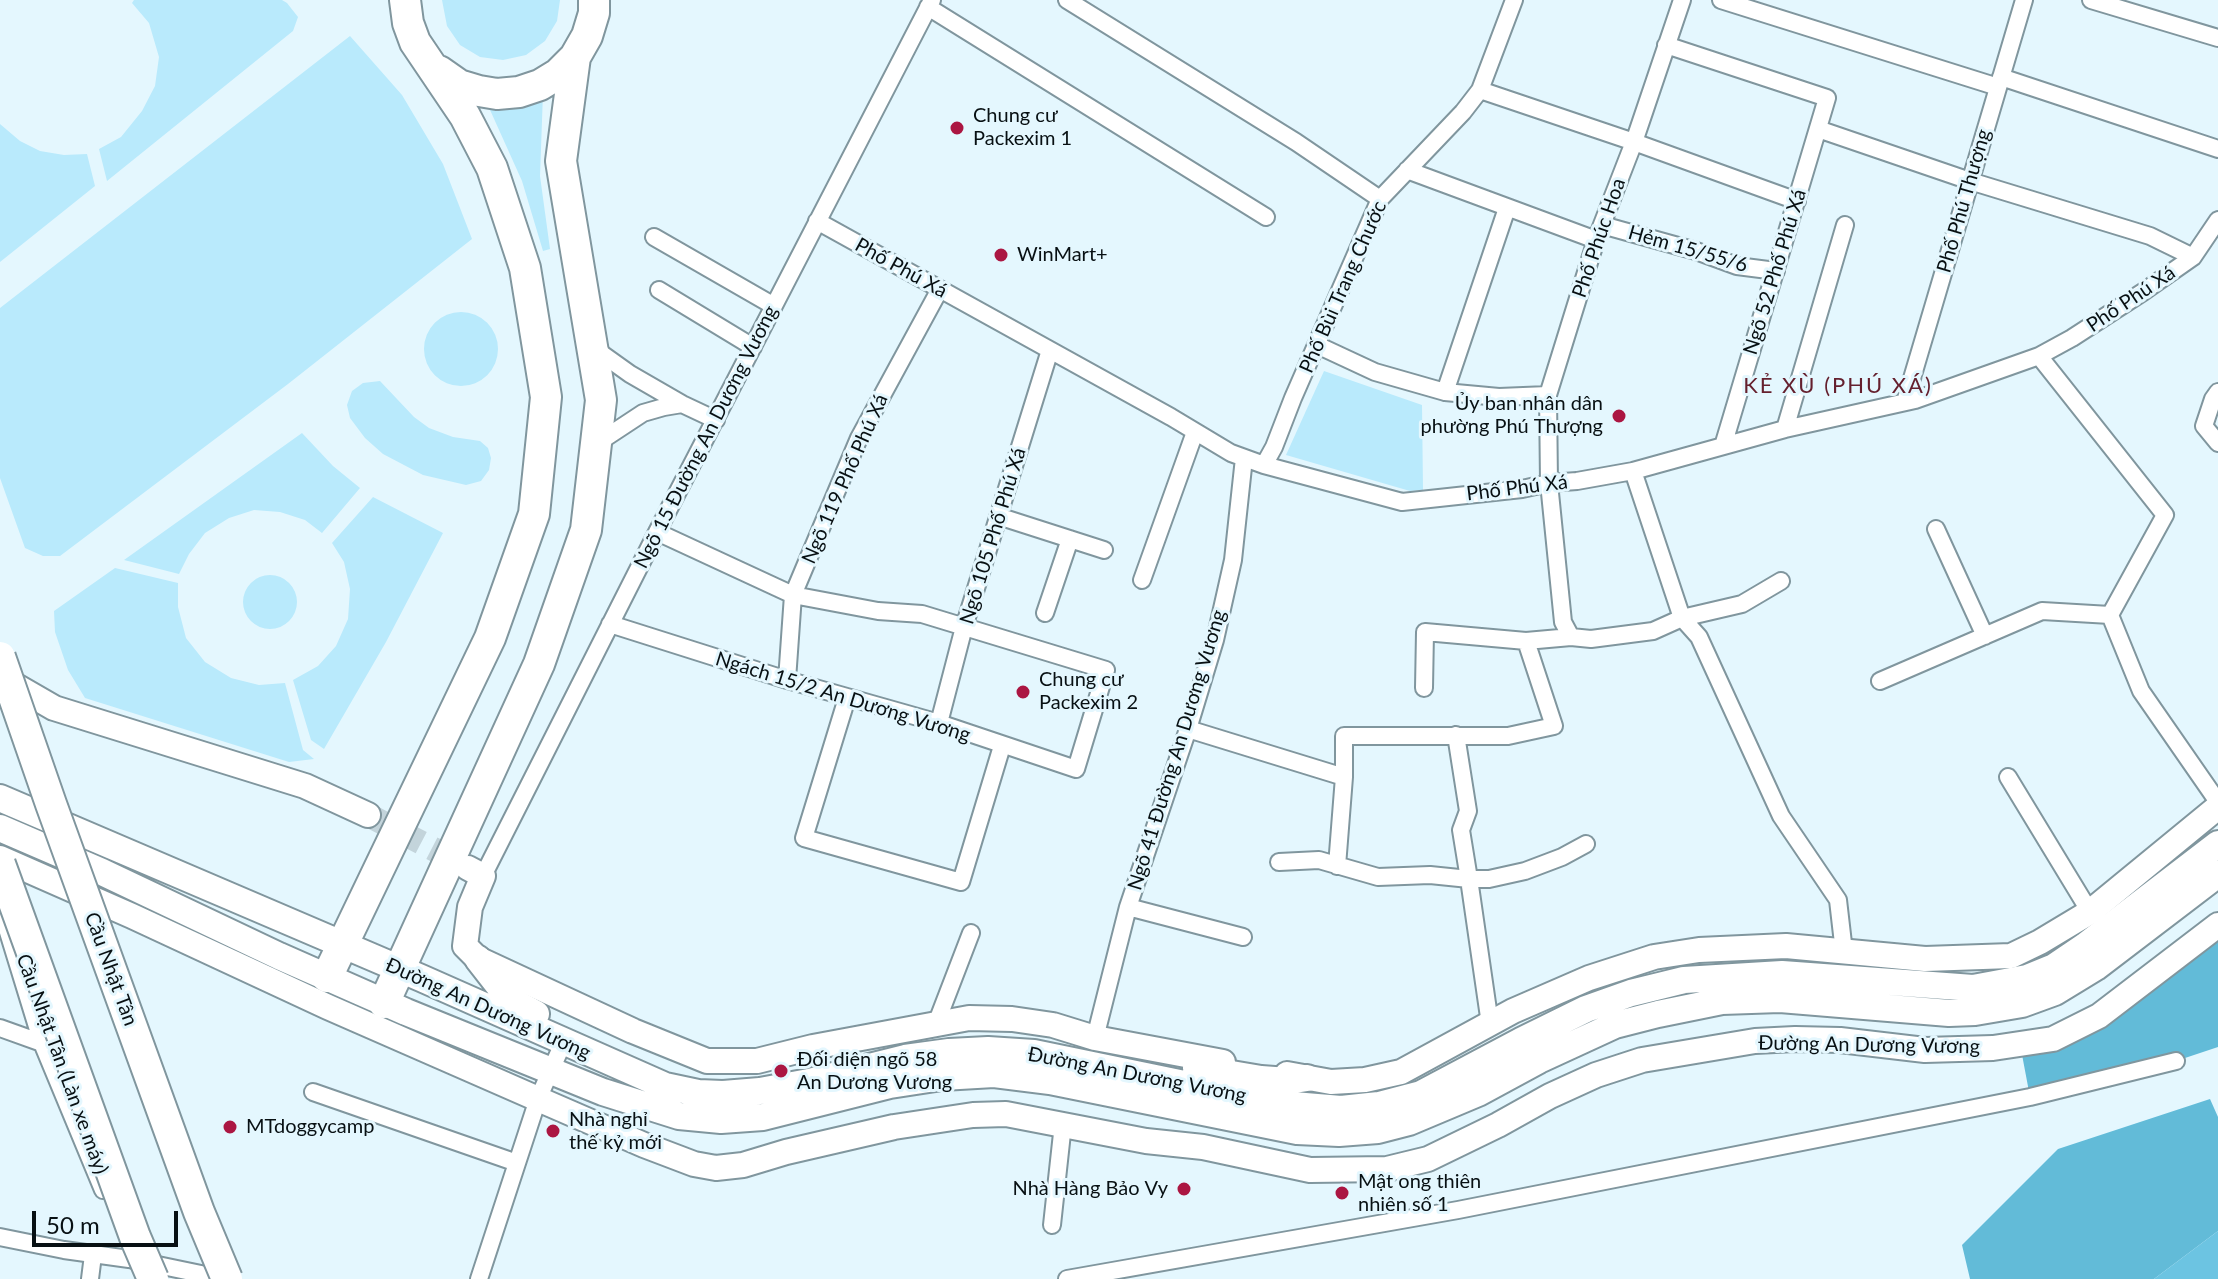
<!DOCTYPE html>
<meta charset="utf-8">
<style>
body{margin:0}
#map{position:relative;width:2218px;height:1279px;overflow:hidden;background:#e4f7fe;font-family:Lato,sans-serif}
canvas{display:block}
.scale{position:absolute;left:32px;top:1211px;width:146px;height:36px;box-sizing:border-box;border:4px solid #081013;border-top:0;padding-left:10px;font-size:24px;line-height:28px;white-space:nowrap;color:#081013;-webkit-text-stroke:6px #e4f7fe;paint-order:stroke}
</style>
<div id="map">
<canvas width="2218" height="1279"></canvas>
<div class="scale">50 m</div>
</div>
<script>
const ctx = document.querySelector('canvas').getContext('2d');
ctx.lineJoin = 'round';
function fillPath(path, color) { ctx.fillStyle = color; ctx.fill(path, 'evenodd'); }
const toPath = rows => new Path2D(rows.map(r => 'M' + r).join(''));
function strokePath(path, color, width, dash) { ctx.strokeStyle = color; ctx.lineWidth = width; ctx.lineCap = dash ? 'butt' : 'round'; ctx.setLineDash(dash || []); ctx.stroke(path); }
function drawText(font, color, halo, rows, align = 'center') {
  ctx.font = font + ' Lato,sans-serif'; ctx.lineWidth = 6; ctx.setLineDash([]); ctx.textBaseline = 'middle'; ctx.strokeStyle = halo; ctx.fillStyle = color; for (const [text, x, y, turn = 0] of rows) {
    ctx.save(); ctx.translate(x, y); ctx.rotate((+turn || 0) * Math.PI / 180); ctx.textAlign = isNaN(turn) ? turn : align; if (halo) ctx.strokeText(text, 0, 0); ctx.fillText(text, 0, 0); ctx.restore();
  }
}
fillPath(toPath([
 [134,0,282,0,287,3,298,17,293,31,107,181,99,149,121,137,142,111,155,86,159,57,149,23,132,3],
 [442,0,560,0,557,21,545,41,526,55,503,60,480,57,460,45,447,26],
 [350,36,402,95,443,164,472,239,288,384,60,556,43,556,25,548,0,478,0,308],
 [543,93,540,176,550,249,543,251,522,181,486,101],
 [0,124,20,141,40,151,64,155,87,154,95,186,0,262],
 '424 349a37 37 0 1 1 74 0a37 37 0 1 1-74 0Z',
 [1324,371,1422,405,1423,490,1410,491,1286,455],
 [380,381,414,417,429,428,453,437,480,441,488,448,491,458,489,470,481,481,466,485,423,475,383,454,365,438,350,418,347,405,352,391,363,383],
 [302,433,333,466,360,488,322,533,305,520,280,512,254,510,229,518,205,533,189,554,179,574,124,560],
 [373,497,443,533,386,642,324,749,311,740,293,680,318,666,336,646,348,619,350,589,344,562,332,543],
 [115,568,178,583,178,607,186,638,205,662,231,678,259,685,285,683,303,750,314,759,289,762,85,698,68,670,55,632,54,611],
 '243 602a27 27 0 1 1 54 0a27 27 0 1 1-54 0Z'
]), '#b9eafc');
fillPath(toPath([
 [2210,932,2218,943,2218,1047,2176,1061,2030,1097,2020,1044,2053,1039],
 [2210,1099,2218,1117,2218,1231,2154,1279,1970,1279,1962,1245,2058,1149]
]), '#62bbd8');
fillPath(toPath([
 [2218,1231,2218,1279,2154,1279]
]), '#6cc4e2');
strokePath(toPath([
 [368,815,466,866]
]), '#c3d4db', 24, [24, 12]);
const street = toPath([
 [1067,0,1296,142,1380,199],
 [1721,0,1998,87],
 [2091,0,2218,38],
 [928,7,1266,217],
 [1666,45,1827,98,1723,446],
 [2001,77,2218,149],
 [1480,90,1634,142,1797,201],
 [1818,129,1970,181,2150,236,2193,257],
 [1407,170,1596,240],
 [817,221,1171,417,1231,453,1264,465,1402,502,1522,489,1549,483,1577,481,1633,471,1785,429,1915,400,2039,356,2072,338,2143,292,2193,257,2218,220],
 [1602,225,1696,251,1737,266,1776,271],
 [654,237,774,306],
 [659,290,753,347],
 [596,345,602,354,630,374,682,404,716,420],
 [1317,345,1375,372,1445,392,1499,397,1548,395],
 [2039,356,2165,515,2110,615,2141,691,2218,802],
 [1445,392,1507,208],
 [2218,392,2213,399,2204,426,2218,443],
 [1905,402,2024,0],
 [1785,429,1845,225],
 [596,444,643,413,664,407,682,404],
 [1264,465,1274,447,1293,398,1380,199,1463,112,1480,90,1514,0],
 [1633,471,1682,618,1699,637,1781,816,1838,900,1844,952],
 [998,516,1104,550],
 [1936,529,1985,636],
 [1142,580,1195,432],
 [1045,613,1070,539],
 [610,624,787,680,939,723,1076,769,1106,670,922,614,878,611,793,595,657,532],
 [1571,637,1563,622,1549,483,1548,395,1596,240,1634,142,1682,0],
 [787,680,793,595,859,438,940,289],
 [1880,681,2042,611,2110,615],
 [1424,688,1425,632,1526,641,1571,637,1591,639,1653,631,1682,618,1742,604,1781,581],
 [847,698,804,838,961,882,1002,746],
 [939,723,964,627,1050,350],
 [1188,729,1344,777],
 [1456,735,1468,811,1461,830,1469,879,1489,879,1525,871,1562,857,1586,844],
 [2008,777,2090,912],
 [1279,862,1319,860,1378,877,1430,875,1469,879,1490,1024],
 [1337,866,1344,777,1344,736,1508,736,1554,726,1526,641],
 [483,876,657,532,932,0],
 [0,906,42,1043,103,1190],
 [1128,907,1243,937],
 [936,1024,971,933],
 [0,1028,42,1043],
 [1095,1038,1128,907,1188,729,1215,640,1233,560,1244,458],
 [313,1092,517,1163],
 [1052,1225,1063,1124],
 [0,1237,64,1250,129,1259,225,1279],
 [90,1279,93,1255],
 [479,1279,538,1099,564,1041],
 [1067,1279,1458,1210,2030,1097,2176,1061]
]);
const secondary = toPath([
 [2,678,54,708,305,786,368,815],
 [0,858,132,916,328,1007,538,1099,644,1145,694,1164,716,1168,743,1165,786,1152,894,1127,973,1115,1006,1114,1146,1141,1203,1147,1310,1170,1387,1169,1428,1159,1498,1125,1550,1096,1596,1075,1642,1060,1755,1041,1795,1039,1840,1040,1925,1050,1993,1048,2053,1039,2099,1016,2218,925],
 [468,868,483,876,470,907,465,946,478,959,633,1031,707,1061,757,1061,813,1047,969,1018,1012,1019,1053,1025,1095,1038,1223,1062],
 [1287,1074,1331,1082,1365,1080,1401,1072,1513,1011,1589,978,1654,957,1699,950,1786,946,1925,959,2011,956,2040,942,2090,912,2218,807]
]);
const primary = toPath([
 [0,798,421,978,665,1086,698,1093,723,1094,760,1091,809,1082,905,1058,949,1052,988,1050,1034,1053,1281,1104,1341,1109,1379,1105,1421,1094,1521,1041,1586,1009,1631,993,1684,980,1782,974,1973,988,2027,978,2054,967,2085,946,2218,844],
 [0,828,102,872,279,956,406,1012,603,1092,679,1116,721,1120,763,1117,890,1085,942,1077,994,1074,1050,1081,1297,1131,1339,1133,1378,1130,1409,1122,1478,1093,1539,1060,1615,1025,1658,1014,1722,1001,1780,999,1949,1013,1975,1012,2022,1004,2055,992,2096,967,2218,874],
 [478,959,510,1000,536,1014],
 [1196,1068,1261,1079,1288,1081,1307,1078]
]);
const highway = toPath([
 [439,71,459,85,479,91,497,94,519,92,540,85,558,74,575,57,587,36,594,13,594,0],
 [327,977,490,638,534,514,546,397,525,268,492,168,465,116,415,42,408,23,405,0],
 [384,1003,539,664,586,530,601,400,561,161,575,57]
]);
strokePath(street, '#80969e', 20);
strokePath(secondary, '#80969e', 28);
strokePath(primary, '#80969e', 30);
strokePath(highway, '#80969e', 34);
strokePath(street, '#fff', 16);
strokePath(secondary, '#fff', 24);
strokePath(primary, '#fff', 26);
strokePath(highway, '#fff', 30);
const highwayBridge = toPath([
 [0,657,51,804,199,1212,227,1279],
 [0,864,135,1237,153,1279]
]);
strokePath(highwayBridge, '#80969e', 34, []);
strokePath(highwayBridge, '#fff', 30);
for (const [x, y, r, color] of [
 [957,128,8,"#ab1642"],
 [1001,255,8,"#ab1642"],
 [1619,416,8,"#ab1642"],
 [1023,692,8,"#ab1642"],
 [781,1071,8,"#ab1642"],
 [230,1127,8,"#ab1642"],
 [553,1131,8,"#ab1642"],
 [1184,1189,8,"#ab1642"],
 [1342,1193,8,"#ab1642"]
]) { const dot = new Path2D(); dot.arc(x, y, r, 0, 2 * Math.PI); ctx.fillStyle = color; ctx.fill(dot); strokePath(dot, '#e4f7fe', 3); }
drawText('20px', '#081013', '#e4f7fe', [
 ["Chung cư",973,116],
 ["Packexim 1",973,139],
 ["WinMart+",1017,255],
 ["Ủy ban nhân dân",1603,404,"right"],
 ["phường Phú Thượng",1603,427,"right"],
 ["Chung cư",1039,680],
 ["Packexim 2",1039,703],
 ["Đối diện ngõ 58",797,1060],
 ["An Dương Vương",797,1083],
 ["Nhà nghỉ",569,1120],
 ["thế kỷ mới",569,1143],
 ["MTdoggycamp",246,1127],
 ["Mật ong thiên",1358,1182],
 ["nhiên số 1",1358,1205],
 ["Nhà Hàng Bảo Vy",1168,1189,"right"]
], 'left');
drawText('20px', '#081013', '#e4f7fe', [
 ["Phố Phú Thượng",1964,201,-74],
 ["Phố Phúc Hoa",1599,238,-71],
 ["Hẻm 15/55/6",1688,249,16],
 ["Phố Phú Xá",901,268,29],
 ["Ngõ 52 Phố Phú Xá",1775,272,-73],
 ["Phố Bùi Trang Chước",1343,287,-66],
 ["Phố Phú Xá",2131,299,-34],
 ["Ngõ 15 Đường An Dương Vương",706,437,-63],
 ["Ngõ 119 Phố Phú Xá",845,479,-66],
 ["Phố Phú Xá",1517,488,-7],
 ["Ngõ 105 Phố Phú Xá",993,536,-73],
 ["Ngách 15/2 An Dương Vương",843,697,17],
 ["Ngõ 41 Đường An Dương Vương",1177,750,-73],
 ["Cầu Nhật Tân",111,969,70],
 ["Đường An Dương Vương",488,1009,24],
 ["Đường An Dương Vương",1869,1045,1],
 ["Cầu Nhật Tân (Làn xe máy)",62,1064,70],
 ["Đường An Dương Vương",1137,1075,11]
]);
ctx.letterSpacing = '2px';
drawText('22px', '#65202e', '#e4f7fe', [
 ["KẺ XÙ (PHÚ XÁ)",1838,386]
]);
ctx.letterSpacing = '0px';
</script>
